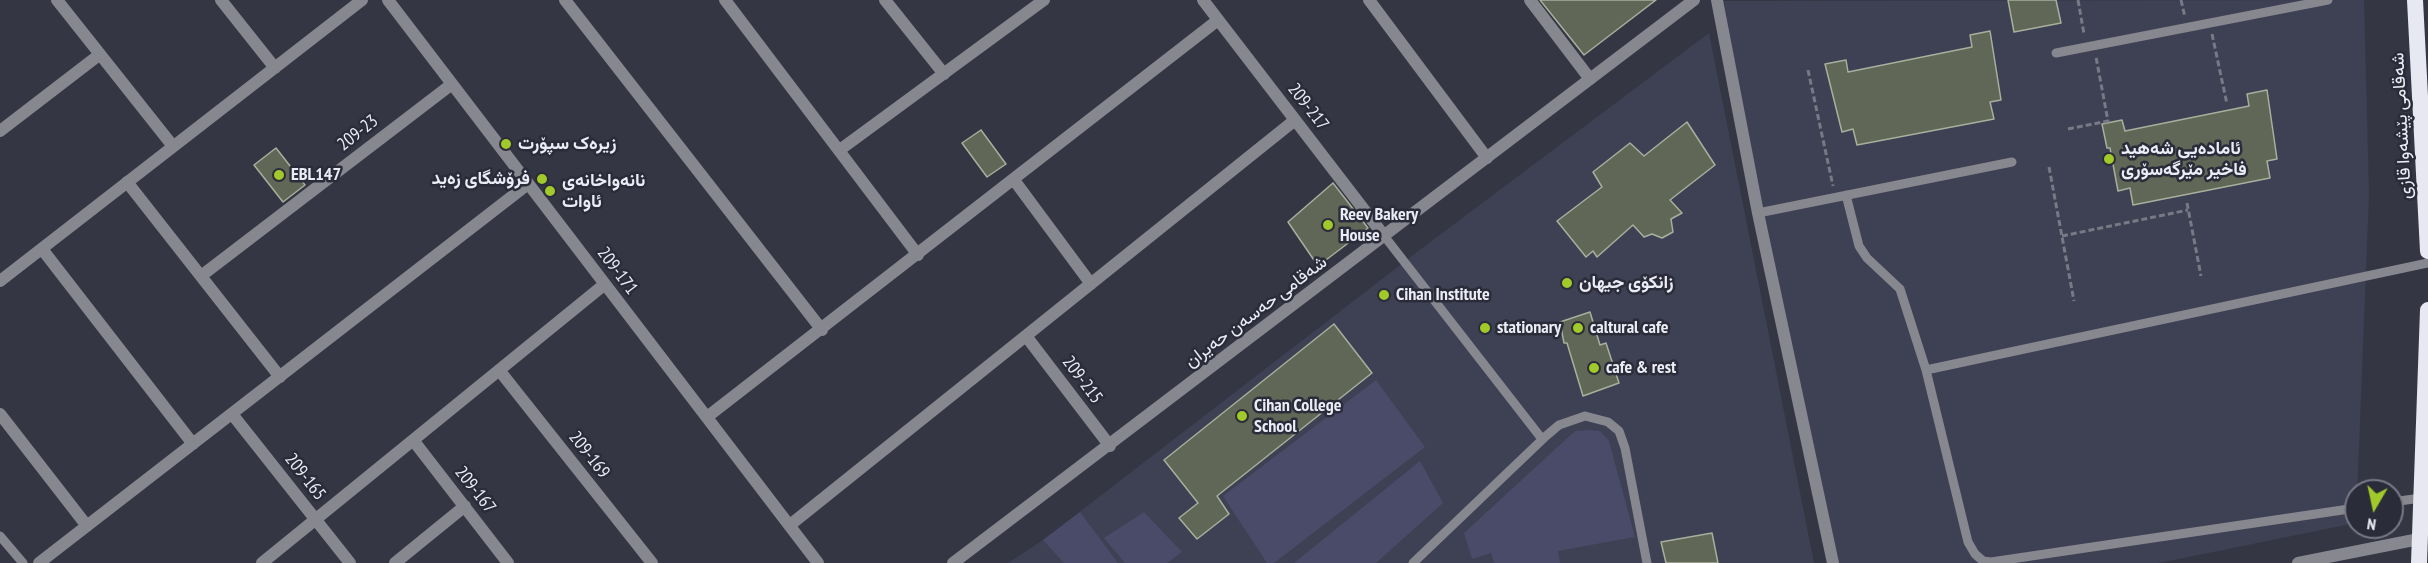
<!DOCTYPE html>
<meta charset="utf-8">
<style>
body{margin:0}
#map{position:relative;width:2428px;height:563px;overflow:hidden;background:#353644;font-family:"PT Sans Narrow",sans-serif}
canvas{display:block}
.north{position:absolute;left:2344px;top:479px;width:60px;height:60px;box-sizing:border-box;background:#2b2c3a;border:2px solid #787985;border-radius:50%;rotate:189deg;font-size:16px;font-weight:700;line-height:24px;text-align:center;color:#ebecf5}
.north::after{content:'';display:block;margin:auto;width:21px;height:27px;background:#a1c92a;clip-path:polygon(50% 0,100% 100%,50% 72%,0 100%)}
</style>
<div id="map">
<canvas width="2428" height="563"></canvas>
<div class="north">N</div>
</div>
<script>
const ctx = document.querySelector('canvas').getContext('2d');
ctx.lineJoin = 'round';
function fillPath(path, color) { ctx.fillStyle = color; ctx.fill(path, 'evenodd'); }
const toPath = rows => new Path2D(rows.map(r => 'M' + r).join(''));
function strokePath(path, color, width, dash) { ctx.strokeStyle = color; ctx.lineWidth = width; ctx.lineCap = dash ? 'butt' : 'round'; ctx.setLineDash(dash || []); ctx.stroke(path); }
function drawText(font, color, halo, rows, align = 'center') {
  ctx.font = font + ' "PT Sans Narrow",Vazirmatn,sans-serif'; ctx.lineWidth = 5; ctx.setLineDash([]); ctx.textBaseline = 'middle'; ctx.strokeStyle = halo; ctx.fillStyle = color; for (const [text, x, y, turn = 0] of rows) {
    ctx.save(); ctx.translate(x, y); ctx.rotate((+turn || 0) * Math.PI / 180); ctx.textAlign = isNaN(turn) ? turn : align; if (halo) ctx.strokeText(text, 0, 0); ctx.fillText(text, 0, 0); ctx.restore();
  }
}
fillPath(toPath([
 [2364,0,2369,194,2356,523,2159,563,1839,563,1744,119,1724,1],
 [1709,33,1814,563,1008,563,1043,540,1421,249]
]), '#3e4053');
fillPath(toPath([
 [1376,380,1425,447,1274,563,1267,563,1223,496],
 [1589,430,1600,431,1609,441,1635,537,1558,551,1560,563,1494,563,1491,553,1472,559,1464,533,1575,431],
 [1420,461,1443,503,1376,563,1294,563],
 [1080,512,1118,563,1064,563,1043,540],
 [1144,512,1182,552,1167,563,1125,563,1104,538]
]), '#494b69');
const building = toPath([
 [1540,0,1656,0,1584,55,1540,0],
 [2008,0,2056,0,2061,23,2014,32,2008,0],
 [1990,31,2001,100,1990,102,1994,119,1857,145,1853,129,1842,132,1825,64,1846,60,1848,72,1972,47,1970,35,1990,31],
 [2267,90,2277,159,2267,161,2270,178,2133,205,2130,188,2118,191,2110,148,2107,148,2102,124,2122,120,2125,131,2249,106,2247,94,2267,90],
 [1687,122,1715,165,1670,200,1682,213,1671,219,1673,232,1662,238,1652,234,1644,237,1633,225,1597,257,1593,251,1586,257,1557,221,1602,187,1593,172,1630,143,1644,156,1687,122],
 [981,130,1006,164,987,177,962,143,981,130],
 [276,148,305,185,283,202,254,165,276,148],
 [1333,183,1368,228,1318,266,1288,222,1333,183],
 [1590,312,1600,345,1606,343,1619,383,1583,396,1567,343,1564,343,1560,322,1590,312],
 [1334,324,1372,373,1217,496,1229,514,1197,539,1179,518,1198,503,1164,460,1334,324],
 [1712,533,1718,563,1666,563,1661,542,1712,533]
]);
fillPath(building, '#616757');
strokePath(building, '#a8af9d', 1.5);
strokePath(toPath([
 [2078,0,2084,34],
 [2181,0,2185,17],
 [2212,34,2227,104],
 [1808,70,1833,186],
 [2068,129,2108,121,2096,57],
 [2049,167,2074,301],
 [2187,203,2201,276],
 [2062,236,2188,210]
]), '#787985', 3, [6, 3]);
strokePath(toPath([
 [2056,53,2328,0],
 [1846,195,1859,246,1867,258,1900,289,1926,370,1968,542,1975,554,1983,561,1991,562,2356,508],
 [1758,213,2012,162],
 [1385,237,1542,439],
 [1926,370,2428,263],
 [2392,502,2421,498],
 [0,536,23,563],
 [1413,563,1546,436,1559,425,1585,416,1608,422,1619,431,1625,448,1647,563]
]), '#87878f', 9);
strokePath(toPath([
 [57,0,172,145],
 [221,0,275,68],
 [388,0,818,563],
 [565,0,822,330],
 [725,0,918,255],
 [885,0,944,74],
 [1203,0,1385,237],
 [1369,0,1487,158],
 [1530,0,1590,79],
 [1717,0,1758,213,1833,563],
 [0,131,99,55],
 [841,149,1044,0],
 [1014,180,1091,284],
 [127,182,280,377],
 [42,249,193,444],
 [201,276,452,84],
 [0,281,362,0],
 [1026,336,1110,446],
 [499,370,652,563],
 [0,414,87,526],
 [232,414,350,563],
 [707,417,1218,20],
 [413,440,508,563],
 [790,525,1295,120],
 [39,563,528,184],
 [262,563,605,284],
 [395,563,465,506],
 [2298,563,2419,539]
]), '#87878f', 12);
strokePath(toPath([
 [953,563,1694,0]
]), '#87878f', 12);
strokePath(toPath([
 [2415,0,2428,251],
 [2419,563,2428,310]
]), '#e7e8f2', 16);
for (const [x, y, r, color] of [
 [506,144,6,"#a1c92a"],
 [2109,159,6,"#a1c92a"],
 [279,175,6,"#a1c92a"],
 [542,179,6,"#a1c92a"],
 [550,191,6,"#a1c92a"],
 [1328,225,6,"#a1c92a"],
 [1567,283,6,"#a1c92a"],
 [1384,295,6,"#a1c92a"],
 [1485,328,6,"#a1c92a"],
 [1578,328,6,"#a1c92a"],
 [1594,368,6,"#a1c92a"],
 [1242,416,6,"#a1c92a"]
]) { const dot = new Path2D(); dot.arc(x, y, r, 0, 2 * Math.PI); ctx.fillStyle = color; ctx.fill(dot); strokePath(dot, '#2b2c3a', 2); }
drawText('18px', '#ebecf5', '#2b2c3a', [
 ["209-217",1308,107,52],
 ["شەقامی پێشەوا قازی",2402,126,-93],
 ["209-23",358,133,-38],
 ["209-171",617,271,53],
 ["شەقامی حەسەن حەیران",1256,312,-37],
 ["209-215",1082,380,53],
 ["209-169",589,455,52],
 ["209-165",305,477,52],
 ["209-167",475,490,52]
]);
drawText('bold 18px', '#ebecf5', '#2b2c3a', [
 ["زیرەک سپۆرت",518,144],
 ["ئامادەیی شەهید",2121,149],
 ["فاخیر مێرگەسۆری",2121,170],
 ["EBL147",291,175],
 ["فرۆشگای زەید",530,179,"right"],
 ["نانەواخانەی",562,181],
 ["ئاوات",562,202],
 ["Reev Bakery",1340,215],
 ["House",1340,236],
 ["زانکۆی جیھان",1579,283],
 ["Cihan Institute",1396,295],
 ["stationary",1497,328],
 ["caltural cafe",1590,328],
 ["cafe & rest",1606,368],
 ["Cihan College",1254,406],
 ["School",1254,427]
], 'left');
</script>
